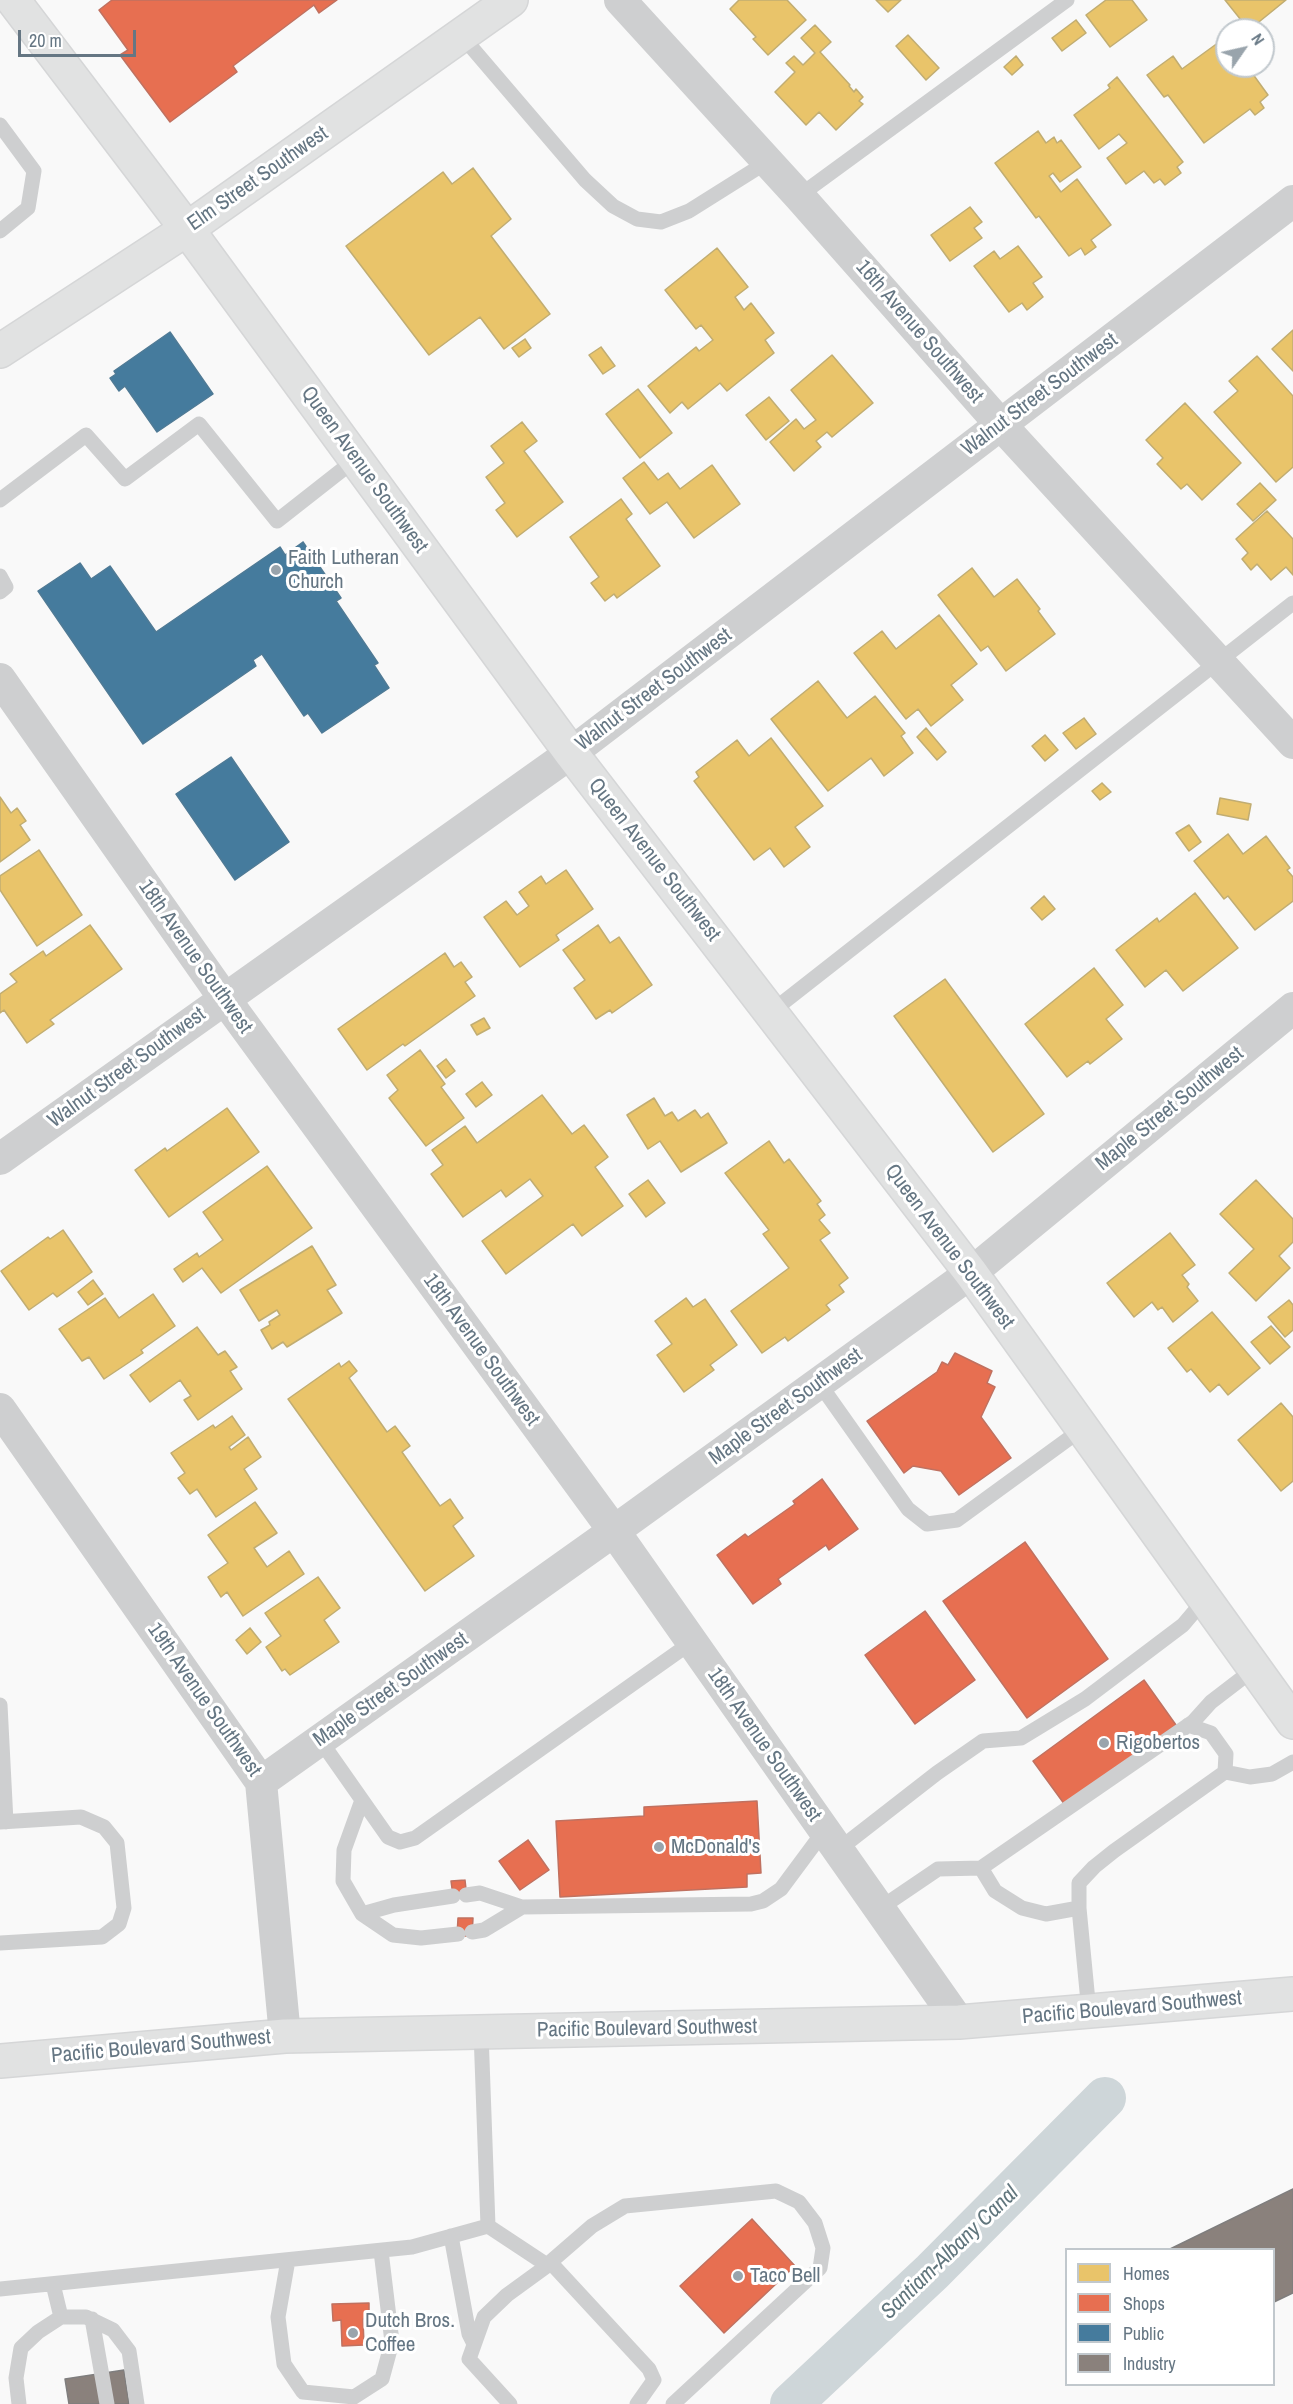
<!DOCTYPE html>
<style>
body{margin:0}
#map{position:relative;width:1293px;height:2404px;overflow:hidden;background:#f9f9f9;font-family:"Archivo Narrow",sans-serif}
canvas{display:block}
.legend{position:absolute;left:1065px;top:2248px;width:210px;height:138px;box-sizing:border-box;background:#fff;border:2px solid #c1c8cd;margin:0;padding:8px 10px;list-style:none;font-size:18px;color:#657683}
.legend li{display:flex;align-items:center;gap:12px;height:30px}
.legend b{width:30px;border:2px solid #c1c8cd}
.north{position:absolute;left:1215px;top:18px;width:60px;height:60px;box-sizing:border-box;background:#fff;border:2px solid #c1c8cd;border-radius:50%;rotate:56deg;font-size:16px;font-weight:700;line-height:24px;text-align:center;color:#657683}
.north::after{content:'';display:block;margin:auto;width:21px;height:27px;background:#99a4ac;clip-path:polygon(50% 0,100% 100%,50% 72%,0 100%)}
.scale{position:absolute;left:18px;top:30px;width:118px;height:27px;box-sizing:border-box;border:3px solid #657683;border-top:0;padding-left:8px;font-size:18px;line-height:21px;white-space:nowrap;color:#657683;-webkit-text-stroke:4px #fff;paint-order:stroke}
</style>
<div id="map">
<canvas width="1293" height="2404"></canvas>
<ul class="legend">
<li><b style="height:16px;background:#e9c46a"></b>Homes</li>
<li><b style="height:16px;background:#e76f51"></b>Shops</li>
<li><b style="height:16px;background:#457b9d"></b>Public</li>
<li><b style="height:16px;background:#8a817c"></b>Industry</li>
</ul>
<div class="north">N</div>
<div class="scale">20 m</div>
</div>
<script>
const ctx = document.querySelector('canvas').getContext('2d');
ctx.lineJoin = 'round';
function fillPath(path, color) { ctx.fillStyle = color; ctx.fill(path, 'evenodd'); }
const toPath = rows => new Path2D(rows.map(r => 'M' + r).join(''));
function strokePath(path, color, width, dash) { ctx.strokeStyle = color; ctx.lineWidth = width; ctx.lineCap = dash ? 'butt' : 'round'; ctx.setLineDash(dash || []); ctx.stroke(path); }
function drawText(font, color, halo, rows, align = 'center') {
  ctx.font = font + ' "Archivo Narrow",sans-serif'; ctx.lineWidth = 6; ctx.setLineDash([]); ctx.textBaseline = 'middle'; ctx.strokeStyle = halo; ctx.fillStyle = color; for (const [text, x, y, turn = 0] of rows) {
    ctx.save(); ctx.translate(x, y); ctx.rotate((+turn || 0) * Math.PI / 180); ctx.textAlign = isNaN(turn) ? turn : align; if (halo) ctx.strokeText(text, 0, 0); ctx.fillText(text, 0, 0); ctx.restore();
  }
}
const homes = toPath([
 [739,0,787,0,806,20,768,55,753,39,756,37,730,9,739,0],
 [876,0,901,0,888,12,876,0],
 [1106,0,1132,0,1147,20,1110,47,1086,15,1106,0],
 [1225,0,1286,0,1249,30,1225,0],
 [1076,20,1086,33,1062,51,1052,38,1076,20],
 [815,25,831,42,820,52,850,85,849,86,854,92,856,89,863,97,859,101,863,104,836,130,819,112,806,125,775,92,795,72,786,63,794,56,803,65,815,53,801,38,815,25],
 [908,35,939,68,926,80,896,46,908,35],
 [1226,37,1227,66,1247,66,1268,95,1260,102,1264,108,1255,115,1250,109,1204,143,1168,95,1164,97,1147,75,1173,56,1182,69,1226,37],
 [1016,56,1023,65,1012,75,1004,67,1016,56],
 [1117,77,1183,162,1177,167,1181,173,1165,185,1160,179,1154,183,1144,171,1126,184,1107,158,1127,143,1119,134,1099,149,1074,115,1110,88,1108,85,1117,77],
 [1038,131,1046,143,1054,137,1057,143,1061,140,1081,167,1060,182,1053,173,1049,176,1061,192,1077,179,1111,225,1091,240,1096,247,1085,255,1081,248,1069,256,1039,216,1036,218,995,163,1038,131],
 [473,168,511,219,491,236,550,314,504,349,480,317,429,355,346,246,443,172,452,184,473,168],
 [970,207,982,222,974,228,982,238,950,261,931,235,970,207],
 [1018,246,1042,277,1033,283,1043,297,1027,310,1022,303,1009,312,974,266,994,251,1000,259,1018,246],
 [717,248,748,287,735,297,744,310,751,303,774,333,765,340,774,353,727,391,720,383,688,409,682,402,670,413,648,386,696,347,699,351,713,340,701,325,696,329,665,290,717,248],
 [1293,330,1293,371,1272,349,1293,330],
 [525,339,531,348,519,357,512,348,525,339],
 [601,347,615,366,603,374,589,355,601,347],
 [832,355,873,403,832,437,827,432,816,441,821,447,794,471,770,442,796,419,804,429,816,420,791,390,832,355],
 [1257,356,1293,396,1293,467,1276,482,1214,412,1238,391,1229,381,1257,356],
 [638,389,672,433,640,458,606,414,638,389],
 [769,397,789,421,766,440,746,415,769,397],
 [1185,403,1241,463,1202,500,1187,484,1181,489,1157,464,1163,458,1146,440,1185,403],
 [522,422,537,441,524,451,563,502,517,537,496,510,505,503,486,477,504,463,491,446,522,422],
 [644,462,658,480,668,473,680,489,712,465,740,504,694,538,667,502,650,514,623,478,644,462],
 [1260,483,1276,500,1253,521,1237,504,1260,483],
 [621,499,632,514,626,519,660,566,617,598,614,594,605,601,591,583,599,577,570,537,621,499],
 [1267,511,1293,539,1293,575,1286,567,1271,580,1257,564,1251,570,1242,559,1248,553,1236,539,1267,511],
 [972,568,994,597,1017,579,1040,609,1038,611,1055,634,1006,671,988,646,981,651,938,595,972,568],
 [939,615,977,664,951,685,963,700,931,726,918,709,906,719,854,653,882,631,896,649,939,615],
 [818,681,847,718,875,696,905,733,901,736,913,753,884,776,871,758,828,791,771,719,818,681],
 [1084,718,1096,734,1076,749,1063,733,1084,718],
 [926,728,946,752,937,760,917,737,926,728],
 [1045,735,1058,750,1045,761,1032,746,1045,735],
 [771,738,823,806,795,827,810,847,784,867,770,848,754,860,694,781,699,777,696,772,737,740,749,756,771,738],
 [1102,783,1111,792,1100,800,1092,791,1102,783],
 [0,797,11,813,17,808,26,821,20,825,30,840,0,862,0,797],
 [1220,798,1251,804,1248,820,1217,814,1220,798],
 [1189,825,1201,842,1189,851,1176,833,1189,825],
 [1228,834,1243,854,1266,836,1290,868,1287,870,1293,877,1293,901,1255,930,1228,896,1224,899,1194,861,1228,834],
 [39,850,82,915,37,946,0,890,0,876,39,850],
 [566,870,593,909,556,935,559,940,520,967,484,917,506,901,517,915,529,906,519,892,541,876,546,884,566,870],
 [1195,893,1238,948,1183,991,1166,970,1145,987,1116,950,1157,918,1159,922,1195,893],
 [1044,896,1055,909,1042,920,1031,908,1044,896],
 [90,925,122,969,50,1020,54,1024,27,1043,4,1010,0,1013,0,994,17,982,10,974,43,951,46,956,90,925],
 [598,925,610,943,619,937,652,985,612,1013,610,1010,596,1019,574,988,585,980,563,950,598,925],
 [445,953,454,967,461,962,472,977,465,982,475,996,405,1046,403,1044,367,1070,338,1029,445,953],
 [1094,968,1123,1005,1106,1019,1122,1039,1090,1064,1088,1061,1067,1077,1025,1024,1094,968],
 [945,979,1044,1114,993,1152,894,1016,945,979],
 [484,1018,490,1028,477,1035,471,1025,484,1018],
 [420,1050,445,1084,441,1087,464,1118,426,1146,389,1098,398,1090,387,1075,420,1050],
 [446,1059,455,1071,446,1078,437,1066,446,1059],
 [482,1082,492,1095,476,1107,466,1094,482,1082],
 [542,1095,572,1134,584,1125,608,1157,595,1167,623,1206,582,1236,573,1224,506,1274,482,1241,543,1196,530,1179,506,1197,501,1190,463,1217,431,1174,443,1165,432,1150,465,1126,477,1143,542,1095],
 [654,1098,665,1116,672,1112,678,1121,695,1110,701,1118,708,1113,727,1143,681,1172,660,1141,648,1149,627,1115,654,1098],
 [227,1108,259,1152,169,1217,135,1170,165,1148,167,1151,227,1108],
 [769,1141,784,1163,789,1159,821,1201,817,1204,825,1215,819,1220,830,1233,820,1240,848,1278,839,1285,844,1292,826,1305,830,1310,788,1341,785,1337,762,1353,731,1311,789,1268,763,1234,769,1230,725,1173,769,1141],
 [267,1166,312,1228,221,1293,202,1268,183,1282,174,1269,197,1253,199,1257,223,1240,203,1212,267,1166],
 [648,1180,665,1203,646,1217,629,1194,648,1180],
 [1256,1180,1293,1219,1293,1242,1279,1256,1290,1268,1256,1301,1229,1273,1254,1249,1220,1214,1256,1180],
 [63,1230,92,1272,57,1297,53,1293,29,1310,1,1271,48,1237,50,1239,63,1230],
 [1170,1233,1195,1265,1182,1275,1189,1284,1187,1287,1198,1301,1173,1322,1162,1307,1158,1310,1152,1302,1134,1317,1107,1283,1170,1233],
 [312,1246,336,1285,327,1290,342,1313,287,1347,283,1342,272,1349,261,1330,270,1325,269,1322,280,1315,277,1310,259,1321,240,1290,312,1246],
 [93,1280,103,1294,88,1305,78,1292,93,1280],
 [153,1294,175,1326,141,1350,143,1353,104,1379,89,1357,82,1361,59,1329,105,1298,119,1318,153,1294],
 [686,1298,693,1307,705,1299,737,1345,710,1365,714,1370,684,1392,657,1355,672,1344,655,1321,686,1298],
 [1289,1300,1293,1305,1293,1330,1285,1337,1268,1317,1289,1300],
 [1212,1312,1260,1368,1228,1395,1219,1384,1210,1392,1191,1369,1187,1372,1168,1348,1212,1312],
 [1271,1326,1290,1347,1270,1364,1251,1342,1271,1326],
 [197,1327,218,1355,225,1351,237,1367,230,1371,242,1389,198,1420,184,1400,191,1396,180,1380,150,1402,130,1375,197,1327],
 [349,1361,357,1371,349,1378,387,1432,395,1426,410,1446,402,1452,440,1506,450,1499,463,1518,453,1526,474,1556,425,1591,288,1399,339,1363,341,1367,349,1361],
 [1281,1403,1293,1417,1293,1481,1281,1491,1238,1440,1281,1403],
 [232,1416,245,1435,229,1447,231,1450,248,1437,261,1457,244,1469,257,1489,216,1517,197,1489,190,1494,178,1478,185,1473,171,1453,213,1425,215,1428,232,1416],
 [255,1502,277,1533,254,1548,267,1567,289,1551,304,1574,243,1616,227,1592,221,1597,208,1577,228,1563,208,1535,255,1502],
 [318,1577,340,1608,324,1620,339,1642,290,1675,285,1669,282,1671,266,1647,281,1636,265,1613,318,1577],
 [250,1628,261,1642,247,1654,236,1640,250,1628]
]);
fillPath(homes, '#e9c46a');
strokePath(homes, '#c1ad72', 1.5);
const shops = toPath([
 [112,0,337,0,319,13,314,5,233,66,237,72,170,122,120,55,128,50,99,10,112,0],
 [955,1353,992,1371,987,1383,995,1387,981,1417,1011,1458,959,1495,941,1471,913,1466,904,1473,867,1421,937,1372,942,1362,948,1365,955,1353],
 [822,1479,858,1529,829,1550,826,1545,778,1579,781,1584,753,1604,717,1555,745,1534,748,1537,795,1504,793,1501,822,1479],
 [1025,1542,1108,1659,1027,1718,943,1601,1025,1542],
 [925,1611,975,1680,915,1724,865,1655,925,1611],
 [1144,1680,1176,1725,1065,1805,1033,1761,1144,1680],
 [757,1801,761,1873,747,1874,747,1887,560,1897,556,1821,644,1816,644,1807,757,1801],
 [528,1840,549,1870,520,1890,499,1861,528,1840],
 [465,1880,467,1898,453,1896,451,1881,465,1880],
 [458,1918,473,1918,472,1936,457,1936,458,1918],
 [752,2219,795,2266,724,2333,680,2286,752,2219],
 [369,2303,369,2319,363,2319,364,2345,342,2346,341,2320,333,2321,332,2304,369,2303]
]);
fillPath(shops, '#e76f51');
strokePath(shops, '#c07160', 1.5);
const public = toPath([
 [170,332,213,394,157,432,125,386,119,391,110,378,116,374,114,371,170,332],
 [303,542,341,598,336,601,378,663,374,665,389,688,322,733,308,713,304,716,262,654,253,660,256,666,143,744,38,591,80,563,91,579,110,566,156,632,280,547,285,555,303,542],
 [231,757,289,842,235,880,176,794,231,757]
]);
fillPath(public, '#457b9d');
strokePath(public, '#4f7a95', 1.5);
const industry = toPath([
 [1293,2189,1293,2293,1274,2302,1274,2250,1168,2250,1293,2189],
 [124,2370,129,2404,69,2404,65,2379,124,2370]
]);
fillPath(industry, '#8a817c');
strokePath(industry, '#7f7e7e', 1.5);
strokePath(toPath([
 [791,2404,932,2272,1105,2098]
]), '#ced6d9', 42);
const secondary = toPath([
 [13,0,187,229,571,753,971,1273,1293,1722],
 [0,351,187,229,511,0]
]);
const primary = toPath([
 [0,2061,285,2036,959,2022,1293,1994]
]);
strokePath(secondary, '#d5d6d7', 36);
strokePath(primary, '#d5d6d7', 36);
strokePath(toPath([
 [461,35,585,180,613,206,637,219,661,222,689,211,767,162],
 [0,125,34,171,28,208,0,231],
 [799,196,1067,0],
 [0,500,86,435,125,479,199,424,277,521,356,459],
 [0,576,6,587,0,592],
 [771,1012,1293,603],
 [819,1383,908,1509,927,1524,957,1520,1082,1429],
 [0,1705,6,1822],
 [320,1740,388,1837,400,1842,415,1838,692,1642],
 [1225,1772,1250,1777,1272,1774,1293,1762],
 [362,1800,344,1850,343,1881,362,1914,393,1935,421,1938,458,1934],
 [0,1822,81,1817,104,1827,117,1843,124,1908,119,1924,102,1937,0,1943],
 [838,1850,937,1773,983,1741,1021,1738,1085,1699,1183,1625,1205,1599],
 [981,1868,995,1891,1022,1908,1046,1914,1079,1908],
 [466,1895,480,1893,522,1907],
 [879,1909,938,1869,981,1868,1193,1722,1211,1702,1254,1669],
 [362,1914,394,1905,453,1896],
 [472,1932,484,1930,522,1907,751,1904,763,1901,781,1889,824,1831],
 [1089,2012,1079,1908,1079,1883,1094,1867,1114,1851,1225,1772,1226,1754,1211,1733,1188,1725],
 [488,2226,547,2265,592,2226,625,2206,776,2191,799,2202,815,2223,823,2248,820,2268,673,2404],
 [451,2236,469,2334,474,2344],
 [288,2260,278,2317,284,2364,303,2392,354,2397,382,2379,392,2342,381,2251],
 [53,2284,61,2317],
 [0,2289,412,2247,488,2226,481,2032],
 [92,2319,107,2404],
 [19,2404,16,2378,21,2348,38,2332,61,2317,86,2317,113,2330,129,2351,137,2404],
 [510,2404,469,2359,484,2317,507,2295,551,2263,649,2369,654,2380,637,2404]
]), '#cecfd0', 15);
strokePath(toPath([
 [620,0,799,196,1001,425,1293,743],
 [0,679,224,998,614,1531,959,2022],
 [0,1159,571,753,1293,201],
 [0,1409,261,1782,285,2036],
 [261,1782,614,1531,971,1273,1293,1008]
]), '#cecfd0', 32);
strokePath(secondary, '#e1e2e2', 33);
strokePath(primary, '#e1e2e2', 33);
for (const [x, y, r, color] of [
 [276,570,6,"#99a4ac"],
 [1104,1743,6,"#99a4ac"],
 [659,1847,6,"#99a4ac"],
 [738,2276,6,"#99a4ac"],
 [353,2333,6,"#99a4ac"]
]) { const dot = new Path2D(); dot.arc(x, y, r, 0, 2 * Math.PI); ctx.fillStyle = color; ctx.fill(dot); strokePath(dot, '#fff', 2); }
drawText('21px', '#657683', '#fff', [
 ["Elm Street Southwest",258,179,-35],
 ["16th Avenue Southwest",919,332,49],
 ["Walnut Street Southwest",1040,395,-37],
 ["Queen Avenue Southwest",364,470,54],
 ["Walnut Street Southwest",654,690,-37],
 ["Queen Avenue Southwest",654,860,52],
 ["18th Avenue Southwest",195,957,55],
 ["Walnut Street Southwest",127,1068,-36],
 ["Maple Street Southwest",1170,1109,-39],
 ["Queen Avenue Southwest",949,1247,53],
 ["18th Avenue Southwest",481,1350,54],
 ["Maple Street Southwest",786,1407,-36],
 ["Maple Street Southwest",391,1690,-35],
 ["19th Avenue Southwest",204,1700,55],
 ["18th Avenue Southwest",764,1745,55],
 ["Pacific Boulevard Southwest",1132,2008,-5],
 ["Pacific Boulevard Southwest",647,2029,-1],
 ["Pacific Boulevard Southwest",161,2047,-5]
]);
drawText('21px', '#657683', '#fff', [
 ["Faith Lutheran",288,558],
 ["Church",288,582],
 ["Rigobertos",1116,1743],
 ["McDonald's",671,1847],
 ["Taco Bell",750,2276],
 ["Dutch Bros.",365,2321],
 ["Coffee",365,2345]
], 'left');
drawText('italic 22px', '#60757c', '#fff', [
 ["Santiam-Albany Canal",950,2253,-44]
]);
</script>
